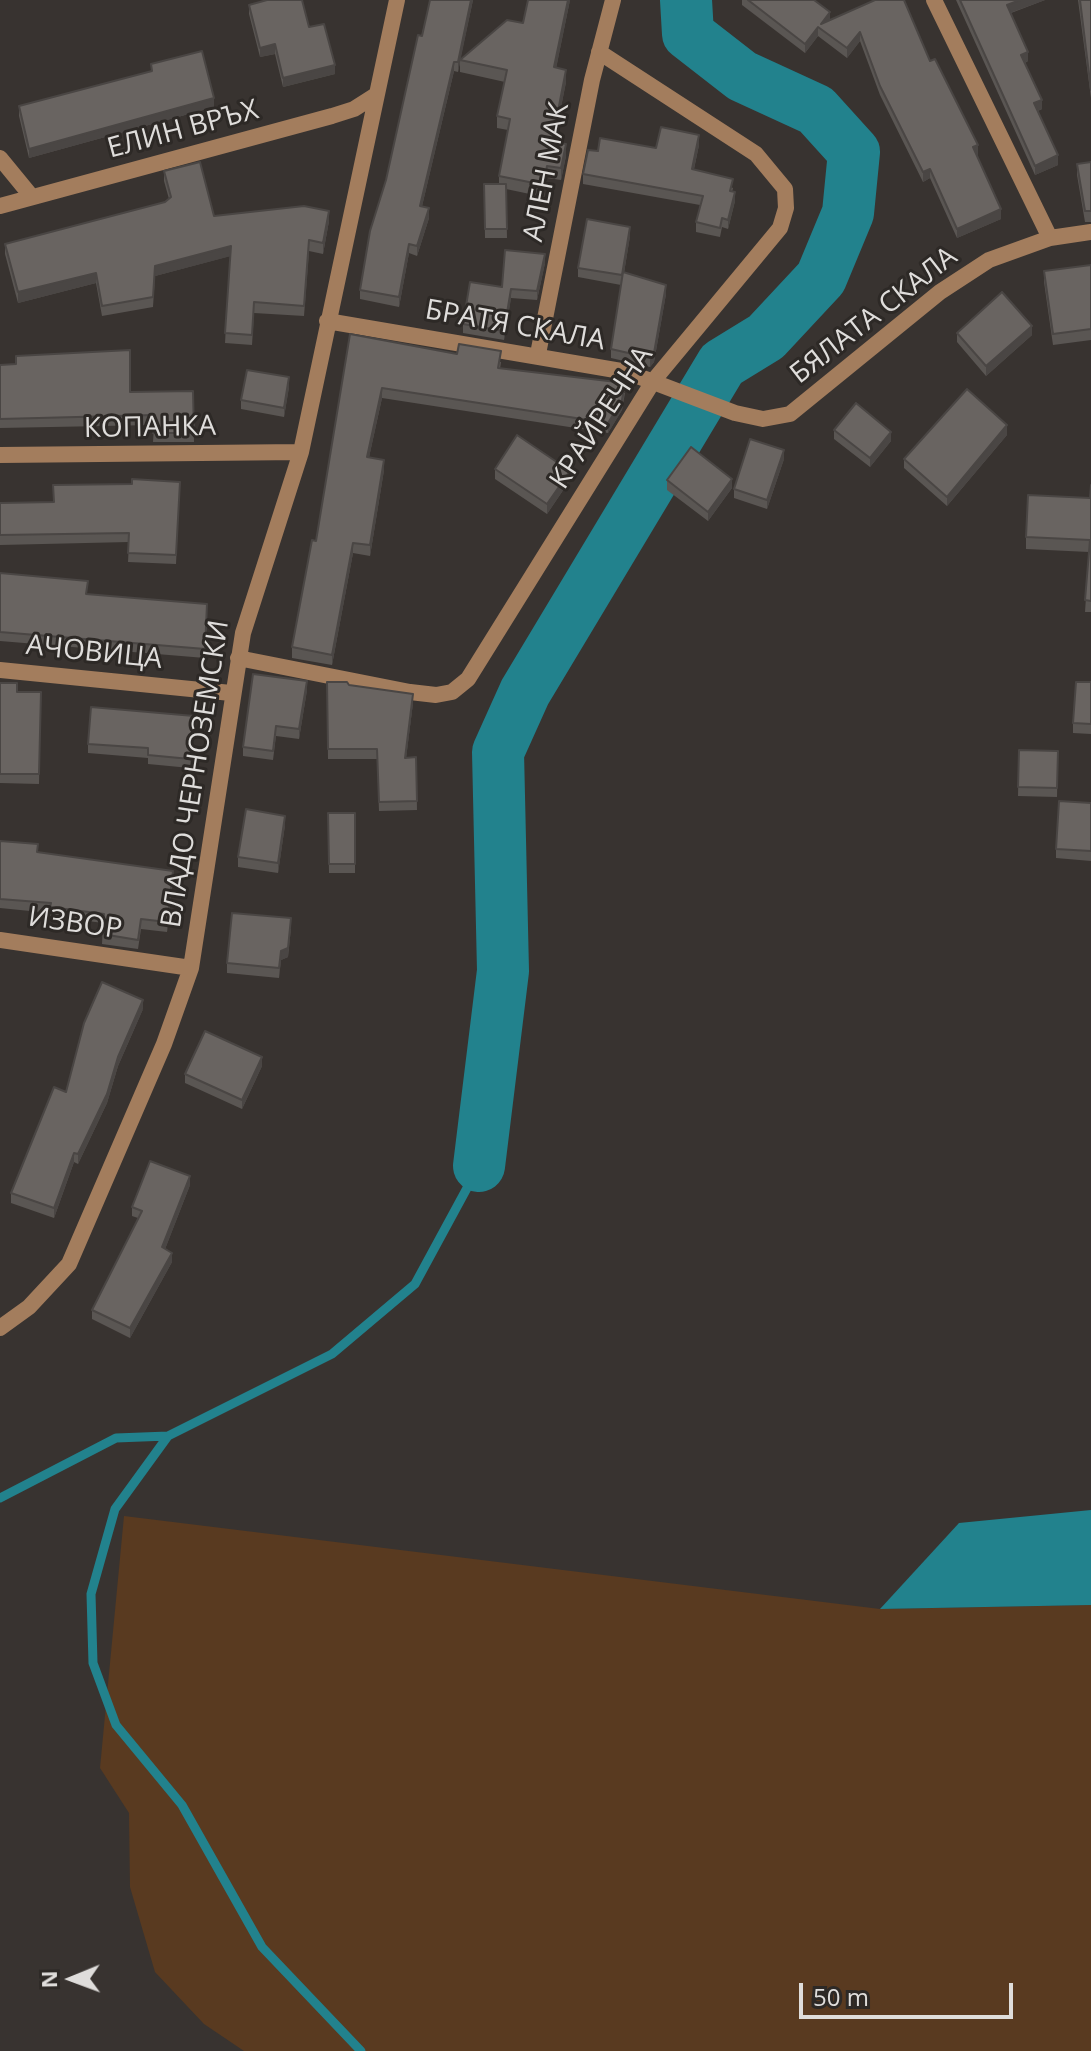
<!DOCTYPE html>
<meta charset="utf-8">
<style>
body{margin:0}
#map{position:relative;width:1091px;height:2051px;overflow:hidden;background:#383330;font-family:"Open Sans",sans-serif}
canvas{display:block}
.north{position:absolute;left:32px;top:1939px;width:80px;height:80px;-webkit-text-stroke:6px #2d2926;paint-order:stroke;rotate:269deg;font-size:22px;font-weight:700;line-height:32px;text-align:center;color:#dfdddb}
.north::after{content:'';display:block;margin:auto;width:28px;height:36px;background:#dfdddb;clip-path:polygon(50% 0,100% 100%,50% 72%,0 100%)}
.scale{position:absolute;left:799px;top:1983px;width:214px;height:36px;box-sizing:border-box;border:4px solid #dfdddb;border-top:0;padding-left:10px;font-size:24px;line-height:28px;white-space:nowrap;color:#dfdddb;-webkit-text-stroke:6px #2d2926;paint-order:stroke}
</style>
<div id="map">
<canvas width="1091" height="2051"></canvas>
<div class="north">N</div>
<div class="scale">50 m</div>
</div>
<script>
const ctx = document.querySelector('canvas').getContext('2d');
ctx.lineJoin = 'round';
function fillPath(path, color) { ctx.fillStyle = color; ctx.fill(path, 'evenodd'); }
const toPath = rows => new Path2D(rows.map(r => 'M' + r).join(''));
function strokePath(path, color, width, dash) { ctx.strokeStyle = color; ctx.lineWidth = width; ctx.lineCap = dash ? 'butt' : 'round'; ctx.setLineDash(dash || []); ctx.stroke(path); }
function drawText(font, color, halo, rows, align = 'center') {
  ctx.font = font + ' "Open Sans",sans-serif'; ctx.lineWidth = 6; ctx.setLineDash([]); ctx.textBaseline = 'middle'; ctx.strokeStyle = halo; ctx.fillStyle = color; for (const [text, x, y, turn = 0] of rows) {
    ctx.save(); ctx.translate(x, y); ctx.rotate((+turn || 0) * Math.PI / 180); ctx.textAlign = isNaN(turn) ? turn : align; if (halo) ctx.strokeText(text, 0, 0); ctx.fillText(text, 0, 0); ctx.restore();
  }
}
fillPath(toPath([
 [124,1516,880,1609,1091,1605,1091,2051,244,2051,204,2024,155,1972,130,1887,129,1813,100,1768]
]), '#593a20');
fillPath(toPath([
 [1091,1510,1091,1605,880,1609,959,1523]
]), '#22828d');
strokePath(toPath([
 [0,1498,116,1438,168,1436],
 [361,2051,262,1947,182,1805,116,1725,93,1663,91,1594,115,1509,168,1436,332,1354,415,1284,479,1166]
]), '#22828d', 9);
strokePath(toPath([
 [479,1166,503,971,498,752,525,692,722,364,766,337,821,278,848,213,854,152,816,110,742,76,688,34,686,0]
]), '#22828d', 52);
strokePath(toPath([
 [934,0,1050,238],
 [0,158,32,197],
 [0,206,332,116,354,109,376,95],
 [327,321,627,372,735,413,763,419,790,414,940,292,989,260,1050,238,1091,232],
 [538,354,592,80,613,0],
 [0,455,301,452],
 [238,658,410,692,436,695,452,692,468,679,654,380,780,228,786,208,785,189,756,154,599,52],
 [0,670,231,693],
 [0,940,191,968],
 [0,1328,29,1307,69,1264,164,1044,191,968,243,633,301,452,397,0]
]), '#a37d5d', 16);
fillPath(toPath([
 [430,0,473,0,460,60,523,23,570,0,556,68,566,82,554,142,566,156,561,180,547,178,544,197,506,189,507,238,485,238,484,184,499,184,499,176,508,130,497,128,497,116,505,82,460,72,460,62,458,72,454,71,422,206,429,218,417,256,409,253,399,307,360,299,360,290],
 [742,0,814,0,830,20,930,61,978,154,977,155,1001,219,957,238,930,178,923,182,880,95,860,41,847,58,818,36,805,53,742,5],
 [956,0,1045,0,1011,13,1028,61,1025,63,1042,109,1038,111,1058,165,1035,175],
 [1078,0,1091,0,1091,98],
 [249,5,309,27,335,74,283,87,275,54,260,57,249,14],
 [151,64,214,107,29,158,19,116,19,106,151,71],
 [699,145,694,169,733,188,732,192,735,201,728,229,722,227,720,237,696,232,696,222,700,205,583,184,583,174,598,151],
 [1091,162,1091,222,1085,222,1077,175,1077,164],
 [164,171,214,216,329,221,323,254,309,251,304,316,254,313,252,345,225,343,230,256,155,276,153,307,102,316,96,283,18,303,5,254,5,244,165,202,169,199,164,181],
 [630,236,624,273,666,294,654,362,650,367,611,358,611,349,621,285,578,277,578,268],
 [545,263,537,300,511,298,504,340,463,333,463,324,502,287],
 [1091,265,1091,340,1053,345,1044,282,1044,271],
 [957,333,1032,335,986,376,957,342],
 [350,334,501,362,500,369,625,393,622,410,608,433,382,398,369,457,384,470,370,556,353,553,332,665,292,658,292,647,316,541],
 [0,365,130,392,193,391,194,442,153,442,154,425,0,428],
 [289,387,284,417,241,409,241,400],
 [834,430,891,441,870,467,834,439],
 [1007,435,947,506,904,468,904,459],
 [784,459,767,509,734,498,734,489],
 [495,469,570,480,547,514,495,479],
 [667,480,732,488,708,521,667,490],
 [180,482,176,564,128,562,129,542,0,545,0,503,53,502,132,484],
 [1091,485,1091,612,1085,612,1089,552,1026,549,1026,537,1090,498],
 [0,573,87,594,207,613,205,658,0,641],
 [327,682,349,685,413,703,406,758,416,757,417,810,379,811,377,759,328,759],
 [1091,682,1091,734,1073,733,1073,723],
 [0,683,17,692,41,692,39,784,0,783],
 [307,690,299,739,276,736,273,760,243,756,243,747],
 [194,725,190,768,148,764,148,758,88,753,88,744],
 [1019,750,1058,751,1057,797,1018,796],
 [1091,803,1091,861,1056,858,1056,849],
 [328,813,355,813,355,873,329,873],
 [285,825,278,873,238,867,238,857],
 [0,841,38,852,173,880,167,932,141,929,138,949,102,944,103,923,50,916,50,913,0,908],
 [291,928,288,957,281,960,279,978,227,973,227,963],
 [143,1009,118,1066,107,1103,78,1164,74,1162,54,1218,11,1203,11,1193,66,1092],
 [262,1066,242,1109,185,1083,185,1074],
 [190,1185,165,1249,172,1262,130,1338,92,1319,92,1310,138,1218,132,1216,132,1207]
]), '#5a5653');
fillPath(toPath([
 [471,0,473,0,458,72,458,62],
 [568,0,570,0,554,79,554,67],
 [1020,0,1045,0,1007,14,1007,5],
 [830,12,830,21,821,24],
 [818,27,818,36,805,53,805,44],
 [860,32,860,41,847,58,847,48],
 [275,44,275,54,260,57,260,48],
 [1028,52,1028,61,1021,64,1021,55],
 [454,62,454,71,420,215,420,206],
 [335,65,335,74,283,87,283,78],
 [566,70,566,82,552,154,552,142],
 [214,98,214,107,29,158,29,149],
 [1042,100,1042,109,1034,112,1034,103],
 [699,135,699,145,692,178,692,169],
 [566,144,566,156,561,180,561,168],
 [978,145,978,154,973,157,973,147],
 [1058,155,1058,165,1035,175,1035,166],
 [547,166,547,178,544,197,544,185],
 [930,169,930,178,923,182,923,172],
 [735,192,735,201,728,229,728,220],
 [429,208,429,218,417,256,417,246],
 [1001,209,1001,219,957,238,957,229],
 [329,211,329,221,323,254,323,243],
 [630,227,630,236,622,285,622,275],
 [409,244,409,253,399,307,399,297],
 [231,246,231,256,155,276,153,307,155,266],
 [545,254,545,263,537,300,537,291],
 [96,273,96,283,18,303,18,292],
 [666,285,666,294,654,362,650,367,650,358],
 [511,289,511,298,504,340,504,331],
 [1032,326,1032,335,986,376,986,366],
 [289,377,289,387,284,417,284,408],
 [625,383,622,410,608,433,608,423],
 [382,388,382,398,367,467,367,457],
 [1007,425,1007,435,947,506,947,497],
 [891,432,891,441,870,467,870,458],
 [784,450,784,459,767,509,767,500],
 [384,460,384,470,370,556,370,545],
 [570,471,570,480,547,514,547,504],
 [732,479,732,488,708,521,708,512],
 [353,543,353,553,332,665,332,655],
 [307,681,307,690,299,739,299,729],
 [413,694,413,703,405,767,405,758],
 [285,816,285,825,278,873,278,863],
 [173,871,173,880,167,932,167,922],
 [291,918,288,957,281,960,279,978,281,951],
 [143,1000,143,1009,118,1066,107,1103,78,1164,78,1154],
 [262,1057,262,1066,242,1109,242,1100],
 [74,1153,74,1162,54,1218,54,1208],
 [190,1176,190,1185,162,1257,162,1247],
 [172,1253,172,1262,130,1338,130,1328]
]), '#4a4644');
const building = toPath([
 [267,0,302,0,309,27,324,24,335,65,283,78,275,44,260,48,249,5,267,0],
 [430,0,471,0,458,62,454,62,420,206,429,208,417,246,409,244,399,297,360,290,370,231,386,180,418,35,422,36,430,0],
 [528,0,568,0,554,67,566,70,552,142,566,144,561,168,547,166,544,185,499,176,510,119,497,116,507,70,460,60,507,20,523,23,528,0],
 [748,0,814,0,830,12,821,24,875,0,904,0,930,61,935,59,978,145,973,147,1001,209,957,229,930,169,923,172,880,86,860,32,847,48,818,27,805,44,748,0],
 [960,0,1020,0,1007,5,1028,52,1021,55,1042,100,1034,103,1058,155,1035,166,960,0],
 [1080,0,1091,0,1091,90,1080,0],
 [202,51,214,98,29,149,19,106,152,71,151,64,202,51],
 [661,127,699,135,692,169,733,179,730,191,735,192,728,220,722,218,720,228,696,222,703,196,583,174,588,150,598,151,600,138,656,148,661,127],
 [200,162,214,216,304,206,329,211,323,243,309,240,304,306,254,302,252,335,225,333,231,246,155,266,153,297,102,306,96,273,18,292,5,244,165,202,171,197,164,171,200,162],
 [1091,162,1091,211,1085,211,1077,164,1091,162],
 [484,184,506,184,507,229,485,229,484,184],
 [587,219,630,227,622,275,578,268,587,219],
 [505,250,545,254,537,291,511,289,504,331,463,324,470,282,502,287,505,250],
 [1091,265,1091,329,1053,334,1044,271,1091,265],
 [623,272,666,285,654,353,650,358,611,349,623,272],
 [1002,292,1032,326,986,366,957,333,1002,292],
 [350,334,457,354,459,344,501,351,498,368,625,383,622,400,608,423,382,388,367,457,384,460,370,545,353,543,332,655,292,647,312,540,316,541,350,334],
 [130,350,130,392,193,391,194,433,153,433,154,415,0,419,0,365,16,364,16,356,130,350],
 [247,370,289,377,284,408,241,400,247,370],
 [967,389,1007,425,947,497,904,459,967,389],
 [856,403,891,432,870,458,834,430,856,403],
 [517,435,570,471,547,504,495,469,517,435],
 [750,439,784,450,767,500,734,489,750,439],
 [691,447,732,479,708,512,667,480,691,447],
 [132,479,180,482,176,555,128,553,129,533,0,535,0,503,54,502,53,485,132,484,132,479],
 [1091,485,1091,601,1085,600,1090,540,1026,537,1028,495,1090,498,1091,485],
 [0,573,88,581,86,594,207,604,205,649,0,632,0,573],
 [253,674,307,681,299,729,276,726,273,751,243,747,253,674],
 [327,682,347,682,349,685,413,694,405,758,416,757,417,801,379,802,377,749,328,749,327,682],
 [1076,682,1091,682,1091,724,1073,723,1076,682],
 [0,683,17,683,17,692,41,692,39,774,0,774,0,683],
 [91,707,194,716,190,759,148,755,148,748,88,744,91,707],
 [1019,750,1058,751,1057,788,1018,787,1019,750],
 [1059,801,1091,803,1091,851,1056,849,1059,801],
 [246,809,285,816,278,863,238,857,246,809],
 [328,813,355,813,355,864,329,864,328,813],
 [0,841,38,844,37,852,173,871,167,922,141,919,138,940,102,934,104,914,50,907,51,903,0,899,0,841],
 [232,913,291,918,288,948,281,951,279,968,227,963,232,913],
 [102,982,143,1000,118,1057,107,1094,78,1154,74,1153,54,1208,11,1193,54,1087,66,1092,84,1023,102,982],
 [205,1031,262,1057,242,1100,185,1074,205,1031],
 [150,1161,190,1176,162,1247,172,1253,130,1328,92,1310,142,1211,132,1207,150,1161]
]);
fillPath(building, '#696461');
strokePath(building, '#4a4644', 2);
drawText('28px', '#dfdddb', '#2d2926', [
 ["ЕЛИН ВРЪХ",183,130,-15],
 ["АЛЕН МАК",547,172,-79],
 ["БЯЛАТА СКАЛА",874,316,-38],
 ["БРАТЯ СКАЛА",515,326,10],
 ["КРАЙРЕЧНА",602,418,-57],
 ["КОПАНКА",150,428,-1],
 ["АЧОВИЦА",94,653,6],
 ["ВЛАДО ЧЕРНОЗЕМСКИ",196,774,-81],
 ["ИЗВОР",75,924,8]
]);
</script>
